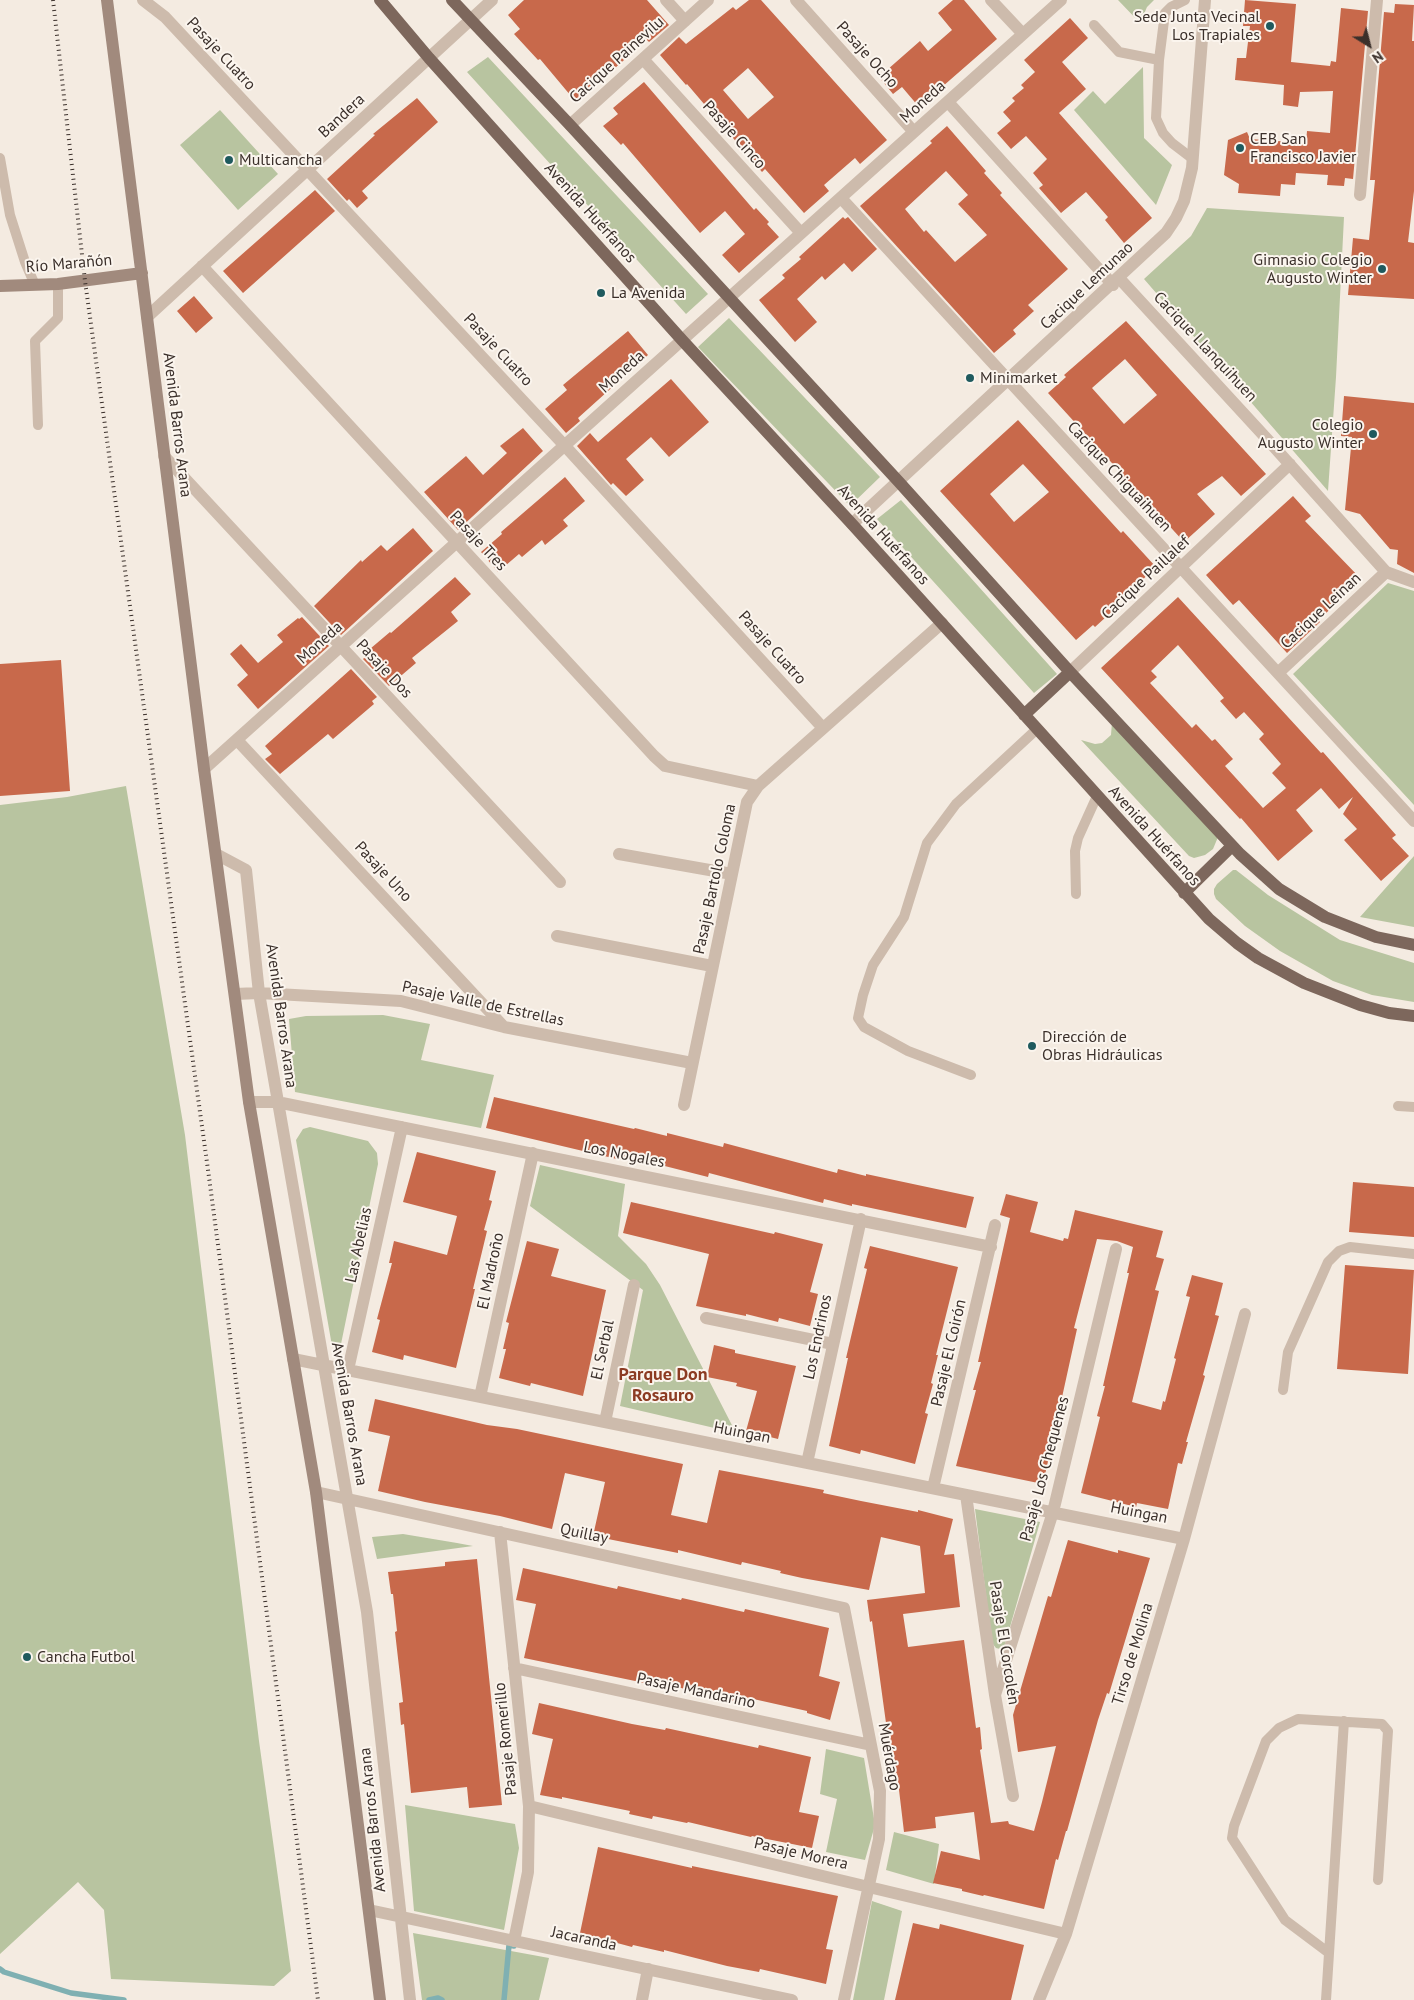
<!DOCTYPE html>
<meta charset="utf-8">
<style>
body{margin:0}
#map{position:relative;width:1414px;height:2000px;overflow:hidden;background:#f4ebe1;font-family:"PT Sans",sans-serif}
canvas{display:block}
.north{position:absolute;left:1344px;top:20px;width:50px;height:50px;-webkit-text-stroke:4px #fbf5ee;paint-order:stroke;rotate:144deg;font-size:14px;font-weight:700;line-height:20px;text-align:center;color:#3b302b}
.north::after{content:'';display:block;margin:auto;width:18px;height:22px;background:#3b302b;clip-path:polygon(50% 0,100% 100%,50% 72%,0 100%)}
</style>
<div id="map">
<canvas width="1414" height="2000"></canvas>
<div class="north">N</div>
</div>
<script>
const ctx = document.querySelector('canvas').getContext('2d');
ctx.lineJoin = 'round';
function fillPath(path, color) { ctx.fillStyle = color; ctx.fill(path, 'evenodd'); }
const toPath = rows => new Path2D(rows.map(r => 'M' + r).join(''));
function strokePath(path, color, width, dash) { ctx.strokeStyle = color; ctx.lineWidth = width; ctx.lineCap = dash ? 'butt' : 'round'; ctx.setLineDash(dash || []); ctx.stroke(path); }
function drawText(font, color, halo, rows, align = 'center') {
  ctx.font = font + ' "PT Sans",sans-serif'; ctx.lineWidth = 4; ctx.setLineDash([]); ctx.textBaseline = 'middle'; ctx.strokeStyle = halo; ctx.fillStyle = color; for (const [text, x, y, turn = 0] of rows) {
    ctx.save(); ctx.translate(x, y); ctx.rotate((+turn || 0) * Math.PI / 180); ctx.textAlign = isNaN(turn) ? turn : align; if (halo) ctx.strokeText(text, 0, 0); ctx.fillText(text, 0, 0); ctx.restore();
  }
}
fillPath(toPath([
 [1118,0,1154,0,1147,7,1140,23],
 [488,57,708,294,686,314,467,72],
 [1143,67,1144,138,1172,165,1156,205,1074,110,1093,91,1105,104],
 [220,110,278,174,238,210,180,145],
 [1207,208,1344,217,1336,377,1328,491,1144,279,1191,236],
 [729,318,880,477,850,506,698,347],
 [901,500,1057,674,1034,693,877,519],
 [1388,583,1414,591,1414,805,1293,674],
 [1112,722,1218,837,1213,849,1205,855,1194,858,1189,856,1081,740,1095,744,1102,743,1111,735],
 [126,786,185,1135,259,1741,291,1971,274,1986,111,1979,104,1910,78,1882,0,1954,0,805,67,797],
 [1414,856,1414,927,1360,917],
 [1233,870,1236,870,1268,895,1340,940,1414,963,1414,1002,1372,995,1333,981,1280,951,1245,926,1216,899,1214,894,1214,889,1217,884],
 [383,1015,430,1024,421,1060,494,1075,481,1128,295,1092,289,1019,306,1016],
 [310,1127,368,1141,377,1153,378,1164,341,1344,336,1348,332,1346,296,1140,303,1129],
 [540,1165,625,1184,618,1236,646,1264,660,1285,736,1433,620,1406,643,1290,530,1206],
 [975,1509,1040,1522,1004,1648,1000,1649,996,1648,992,1643],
 [403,1534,457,1543,473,1546,377,1559,372,1537],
 [826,1749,864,1758,875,1825,865,1860,826,1852,837,1799,820,1794],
 [405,1805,515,1824,519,1848,504,1930,414,1911],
 [894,1832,939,1844,934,1884,886,1870],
 [872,1901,902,1911,884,2000,853,2000],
 [413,1933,549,1958,539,2000,422,2000]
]), '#b8c4a0');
strokePath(toPath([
 [0,1969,4,1972,71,1993,124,2000],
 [429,2000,438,1998,442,2000],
 [504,2000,509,1945,514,1946]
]), '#7fb0b2', 5.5);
fillPath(toPath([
 [524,0,647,0,669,25,649,42,647,40,576,102,540,59,538,60,514,34,520,29,508,15],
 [749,0,761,0,887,140,860,164,855,158,824,185,829,191,804,213,765,169,762,172,687,84,686,85,660,55,679,37,686,44,733,7,736,10],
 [748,68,774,97,748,119,723,90],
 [953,0,964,0,997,39,919,107,902,87,893,94,879,77,920,41,928,51,952,30,938,13],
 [1245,0,1296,4,1291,62,1330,66,1331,61,1336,62,1341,8,1368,11,1353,179,1345,178,1344,186,1327,185,1328,175,1296,173,1295,185,1281,184,1280,196,1238,193,1239,184,1224,175,1228,140,1247,132,1250,139,1306,143,1307,131,1330,133,1333,91,1300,92,1298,107,1283,105,1284,85,1235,80,1237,58,1246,58,1250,26,1243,26],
 [1395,4,1414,5,1412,41,1414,41,1414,191,1408,242,1414,243,1414,299,1348,295,1353,238,1369,240,1375,180,1370,180,1384,12,1394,13],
 [1070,18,1088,38,1062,62,1086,89,1059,113,1152,218,1124,243,1105,220,1108,217,1086,192,1061,213,1039,188,1043,185,1033,173,1047,159,1026,136,1011,149,997,133,1011,121,1003,112,1015,101,1012,98,1024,88,1021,85,1035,72,1024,60],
 [644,82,754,210,756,208,769,222,767,224,779,237,739,273,722,255,745,234,725,211,700,233,623,143,621,145,603,126,618,114,613,108],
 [417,98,438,122,362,191,368,198,357,208,349,199,347,201,327,179,375,135,373,134],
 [947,126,986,171,984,173,1002,193,1000,195,1068,269,1028,305,1034,311,1013,330,1016,334,994,353,860,206,932,143,930,141],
 [946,171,968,195,958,204,987,235,955,262,926,230,924,232,905,209],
 [315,190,335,211,243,293,223,271],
 [843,217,845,219,848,217,877,249,852,272,844,263,825,280,822,276,797,299,817,322,795,342,759,300,785,278,782,275,801,259,799,257],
 [194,296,213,318,196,333,177,311],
 [1126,321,1266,474,1241,496,1222,476,1197,494,1215,514,1184,542,1048,393,1066,377,1064,375],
 [1125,359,1157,395,1124,424,1092,388],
 [628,331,648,355,578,418,580,421,566,433,545,409,567,390,563,385],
 [671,379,709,422,669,457,651,437,626,459,644,480,626,496,613,483,611,485,577,446,590,433,598,442],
 [1344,396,1414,403,1414,573,1397,564,1398,550,1390,549,1360,514,1345,510,1352,437,1341,436],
 [1018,420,1121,533,1123,531,1156,567,1117,604,1118,606,1095,627,1093,625,1076,640,940,491],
 [1023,464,1049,492,1014,522,990,494],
 [523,428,543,451,458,530,424,492,466,456,483,475,507,453,500,446],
 [565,477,585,501,563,520,568,526,545,545,542,540,522,557,519,554,498,572,481,552,502,534,501,532],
 [1293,496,1311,516,1305,521,1361,579,1319,620,1320,622,1287,653,1239,600,1233,605,1206,575],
 [413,528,433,551,341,635,314,606,361,560,362,562,381,545,387,551],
 [455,577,471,594,451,612,458,621,412,658,416,663,389,686,363,659,366,656,364,654,390,632,391,633],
 [1178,597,1321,753,1323,752,1396,835,1392,838,1409,856,1381,881,1344,840,1357,829,1343,814,1353,797,1339,809,1321,788,1296,810,1313,831,1278,861,1241,818,1240,819,1101,668],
 [1178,645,1224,698,1220,701,1236,719,1244,712,1264,734,1259,739,1281,764,1272,773,1286,788,1263,808,1225,766,1233,759,1215,739,1212,741,1196,724,1192,728,1150,683,1157,677,1151,671],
 [302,617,329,646,258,709,237,685,248,675,230,654,241,644,258,663,283,642,277,635,298,618,299,619],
 [61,660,70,791,0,796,0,664],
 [351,669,377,697,372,701,374,704,333,739,328,734,280,774,265,759,272,754,265,746],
 [494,1097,634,1129,635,1128,667,1136,667,1133,723,1147,724,1143,837,1173,838,1169,866,1176,866,1174,974,1197,966,1228,852,1204,852,1206,824,1199,823,1203,709,1173,708,1177,649,1162,648,1164,622,1158,621,1160,486,1128],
 [417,1152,496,1171,489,1200,492,1201,484,1230,487,1231,473,1289,475,1289,456,1368,404,1355,403,1360,372,1352,380,1320,377,1319,392,1263,389,1263,394,1241,447,1255,457,1216,403,1202],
 [1353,1182,1414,1187,1414,1237,1349,1232],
 [1006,1194,1038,1202,1030,1232,1063,1241,1064,1238,1068,1239,1075,1210,1163,1231,1156,1257,1164,1259,1155,1290,1159,1291,1132,1402,1161,1410,1163,1401,1165,1402,1176,1359,1174,1358,1190,1297,1186,1296,1192,1275,1223,1283,1215,1315,1219,1316,1203,1375,1205,1376,1186,1442,1188,1442,1182,1464,1178,1463,1168,1509,1137,1503,1136,1507,1081,1493,1100,1417,1097,1416,1105,1386,1103,1386,1129,1273,1127,1273,1133,1247,1117,1241,1097,1239,1074,1328,1077,1329,1043,1484,956,1466,976,1390,973,1390,981,1362,978,1362,1010,1218,1000,1215],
 [631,1202,774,1234,775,1232,823,1244,810,1292,818,1294,810,1326,779,1318,778,1322,746,1314,746,1316,696,1306,709,1254,623,1233],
 [527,1241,559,1249,551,1276,606,1290,583,1396,531,1383,530,1386,499,1378,506,1349,503,1349,509,1323,506,1322],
 [870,1246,958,1267,936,1355,938,1355,931,1383,933,1384,925,1413,928,1414,915,1464,861,1450,860,1454,829,1446,848,1358,846,1358,867,1269,864,1268],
 [1345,1265,1414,1270,1408,1374,1337,1369],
 [714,1345,735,1350,735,1353,796,1366,778,1439,746,1431,757,1391,736,1386,737,1383,707,1377],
 [375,1399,487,1425,517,1429,683,1464,671,1515,707,1523,719,1470,824,1490,823,1493,861,1501,918,1512,918,1510,953,1519,944,1555,954,1554,960,1607,903,1614,908,1647,964,1640,976,1728,980,1727,982,1749,980,1750,991,1823,1008,1821,1009,1824,1034,1831,1042,1802,1056,1746,1018,1752,1013,1715,1048,1596,1051,1597,1068,1540,1118,1553,1118,1550,1150,1558,1109,1694,1107,1693,1098,1720,1067,1831,1066,1831,1058,1860,1056,1859,1044,1909,984,1895,983,1896,962,1891,962,1889,933,1883,941,1851,980,1860,974,1812,935,1817,936,1828,904,1832,897,1773,893,1774,872,1621,870,1622,867,1600,925,1593,920,1546,881,1537,869,1590,802,1578,780,1573,781,1571,742,1562,741,1565,678,1550,678,1553,593,1536,605,1482,565,1473,552,1529,500,1516,425,1502,378,1491,390,1436,368,1431],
 [477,1559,502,1805,469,1808,467,1787,411,1793,404,1724,401,1725,399,1703,403,1702,395,1632,397,1631,393,1594,391,1594,388,1572,445,1566,445,1562],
 [523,1568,617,1589,618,1586,681,1600,682,1598,744,1612,745,1609,829,1628,819,1676,840,1682,830,1720,807,1713,807,1711,740,1696,738,1702,677,1687,676,1689,640,1682,524,1658,536,1604,516,1600],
 [539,1703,632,1724,665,1730,666,1728,758,1748,759,1745,811,1757,799,1812,819,1816,812,1848,752,1836,751,1837,688,1822,687,1823,653,1816,652,1819,629,1814,630,1811,562,1797,562,1799,540,1795,553,1739,532,1734],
 [598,1847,692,1868,692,1866,838,1896,826,1949,833,1950,826,1984,760,1969,759,1972,727,1966,664,1950,664,1952,633,1945,632,1947,580,1933],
 [913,1923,939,1929,940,1924,1024,1945,1011,2000,895,2000]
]), '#c8694b');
strokePath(toPath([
 [1185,0,1171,7,1165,13,1159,60,1156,118,1163,133,1172,143,1193,159],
 [1094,25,1119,52,1159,60],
 [0,158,10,215,25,262,35,285],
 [38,425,35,341,58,318,58,284],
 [1076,894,1075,851,1078,838,1097,796],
 [971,1075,908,1051,864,1027,858,1018,863,995,873,965,904,917,927,843,956,804,1037,729],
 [1398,1106,1414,1107],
 [1283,1390,1288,1352,1328,1262,1339,1251,1350,1247,1414,1254],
 [1329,1953,1285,1920,1232,1838,1234,1826,1266,1741,1279,1728,1298,1719,1382,1724,1388,1731,1378,1880],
 [1326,2000,1344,1721]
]), '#cdbbac', 10);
strokePath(toPath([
 [143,0,165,17,565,446,823,728],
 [666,0,685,21],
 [796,0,914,132],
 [991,0,1023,34],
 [643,59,801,233],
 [948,102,1113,285],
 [570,125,708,0],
 [1360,195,1377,0],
 [841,198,1414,821],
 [202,266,654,756,665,766,758,786],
 [1119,278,1267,439,1386,572,1414,582],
 [147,317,492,0],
 [164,456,560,882],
 [852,524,1166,233,1176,218,1184,201,1192,168,1205,0],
 [1070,672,1290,464],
 [1278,673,1386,572],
 [237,740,504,1027],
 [204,769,1061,0],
 [216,854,246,870,259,993,367,1612,410,2000],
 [619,854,732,874],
 [557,936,712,966],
 [235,994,259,993,401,1001,504,1027,692,1063],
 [249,1102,277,1102,991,1247],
 [684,1105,747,802,758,786,942,623],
 [706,1318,833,1344],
 [293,1359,1184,1539],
 [348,1370,402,1127],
 [480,1397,533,1153],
 [605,1422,634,1285],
 [807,1463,861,1219],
 [933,1488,995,1225],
 [316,1492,844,1608,880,1791,879,1839,844,2000],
 [966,1495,995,1695,1013,1796],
 [500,1532,529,1806,528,1872,514,1941],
 [514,1668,871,1745],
 [995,1695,1053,1512,1116,1249],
 [529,1806,1066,1934],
 [369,1910,792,2000],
 [642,2000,648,1969],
 [1039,2000,1066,1934,1184,1539,1245,1314]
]), '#cdbbac', 12);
strokePath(toPath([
 [107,0,204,769,249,1102,316,1492,380,2000],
 [0,286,58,284,142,273]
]), '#a18a7d', 12);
strokePath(toPath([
 [380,0,429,58,682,340,852,524,1209,919,1237,943,1258,958,1304,983,1360,1005,1389,1013,1414,1016],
 [452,0,570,125,899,482,1070,672,1240,854,1279,889,1325,917,1376,937,1414,945],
 [1024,715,1070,672],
 [1184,893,1232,846]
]), '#7d675c', 12);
strokePath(toPath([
 [53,0,85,281,209,1177,318,2000]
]), '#3b302b', 4, [1, 4]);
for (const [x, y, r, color] of [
 [1270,26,5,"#1f5a5e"],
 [1240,148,5,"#1f5a5e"],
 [229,160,5,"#1f5a5e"],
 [1382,269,5,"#1f5a5e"],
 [601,293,5,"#1f5a5e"],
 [970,378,5,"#1f5a5e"],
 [1373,434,5,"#1f5a5e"],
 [1032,1046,5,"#1f5a5e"],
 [27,1657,5,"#1f5a5e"]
]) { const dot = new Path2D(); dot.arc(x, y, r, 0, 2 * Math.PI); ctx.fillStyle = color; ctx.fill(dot); strokePath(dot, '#fbf5ee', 2); }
drawText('16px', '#3b302b', '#fbf5ee', [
 ["Sede Junta Vecinal",1260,17,"right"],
 ["Los Trapiales",1260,35,"right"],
 ["CEB San",1250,139],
 ["Francisco Javier",1250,157],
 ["Multicancha",239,160],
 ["Gimnasio Colegio",1372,260,"right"],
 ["Augusto Winter",1372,278,"right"],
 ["La Avenida",611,293],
 ["Minimarket",980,378],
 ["Colegio",1363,425,"right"],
 ["Augusto Winter",1363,443,"right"],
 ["Dirección de",1042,1037],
 ["Obras Hidráulicas",1042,1055],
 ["Cancha Futbol",37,1657]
], 'left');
drawText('16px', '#3b302b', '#fbf5ee', [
 ["Pasaje Cuatro",221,54,47],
 ["Pasaje Ocho",867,55,48],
 ["Cacique Painevilu",617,60,-42],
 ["Moneda",923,102,-42],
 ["Bandera",342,116,-43],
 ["Pasaje Cinco",734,135,48],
 ["Avenida Huérfanos",590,213,48],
 ["Río Marañón",69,264,-5],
 ["Cacique Lemunao",1087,286,-43],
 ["Cacique Llanquihuen",1205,347,47],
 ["Pasaje Cuatro",498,350,47],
 ["Moneda",622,372,-42],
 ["Avenida Barros Arana",177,425,83],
 ["Cacique Chiguaihuen",1119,477,47],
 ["Avenida Huérfanos",883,535,48],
 ["Pasaje Tres",478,541,47],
 ["Cacique Paillalef",1146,578,-43],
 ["Cacique Leinan",1321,611,-43],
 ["Moneda",320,643,-42],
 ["Pasaje Cuatro",772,648,48],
 ["Pasaje Dos",384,669,47],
 ["Avenida Huérfanos",1154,836,48],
 ["Pasaje Uno",383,872,47],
 ["Pasaje Bartolo Coloma",715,879,-78],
 ["Pasaje Valle de Estrellas",483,1004,12],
 ["Avenida Barros Arana",281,1016,82],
 ["Los Nogales",624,1155,11],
 ["Las Abelias",359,1245,-78],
 ["El Madroño",491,1271,-78],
 ["Los Endrinos",818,1337,-78],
 ["El Serbal",603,1350,-78],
 ["Pasaje El Coirón",949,1353,-77],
 ["Avenida Barros Arana",349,1414,80],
 ["Huingan",742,1433,11],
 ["Pasaje Los Chequenes",1045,1469,-75],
 ["Huingan",1139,1513,11],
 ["Quillay",584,1534,12],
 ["Pasaje El Corcolén",1004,1643,81],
 ["Tirso de Molina",1133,1654,-73],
 ["Pasaje Mandarino",696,1691,12],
 ["Pasaje Romerillo",506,1739,-96],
 ["Muérdago",889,1757,80],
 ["Avenida Barros Arana",373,1820,-96],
 ["Pasaje Morera",801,1854,13],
 ["Jacaranda",584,1939,12]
]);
drawText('bold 18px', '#8c3b22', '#fbf5ee', [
 ["Parque Don",663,1375],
 ["Rosauro",663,1396]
]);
</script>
